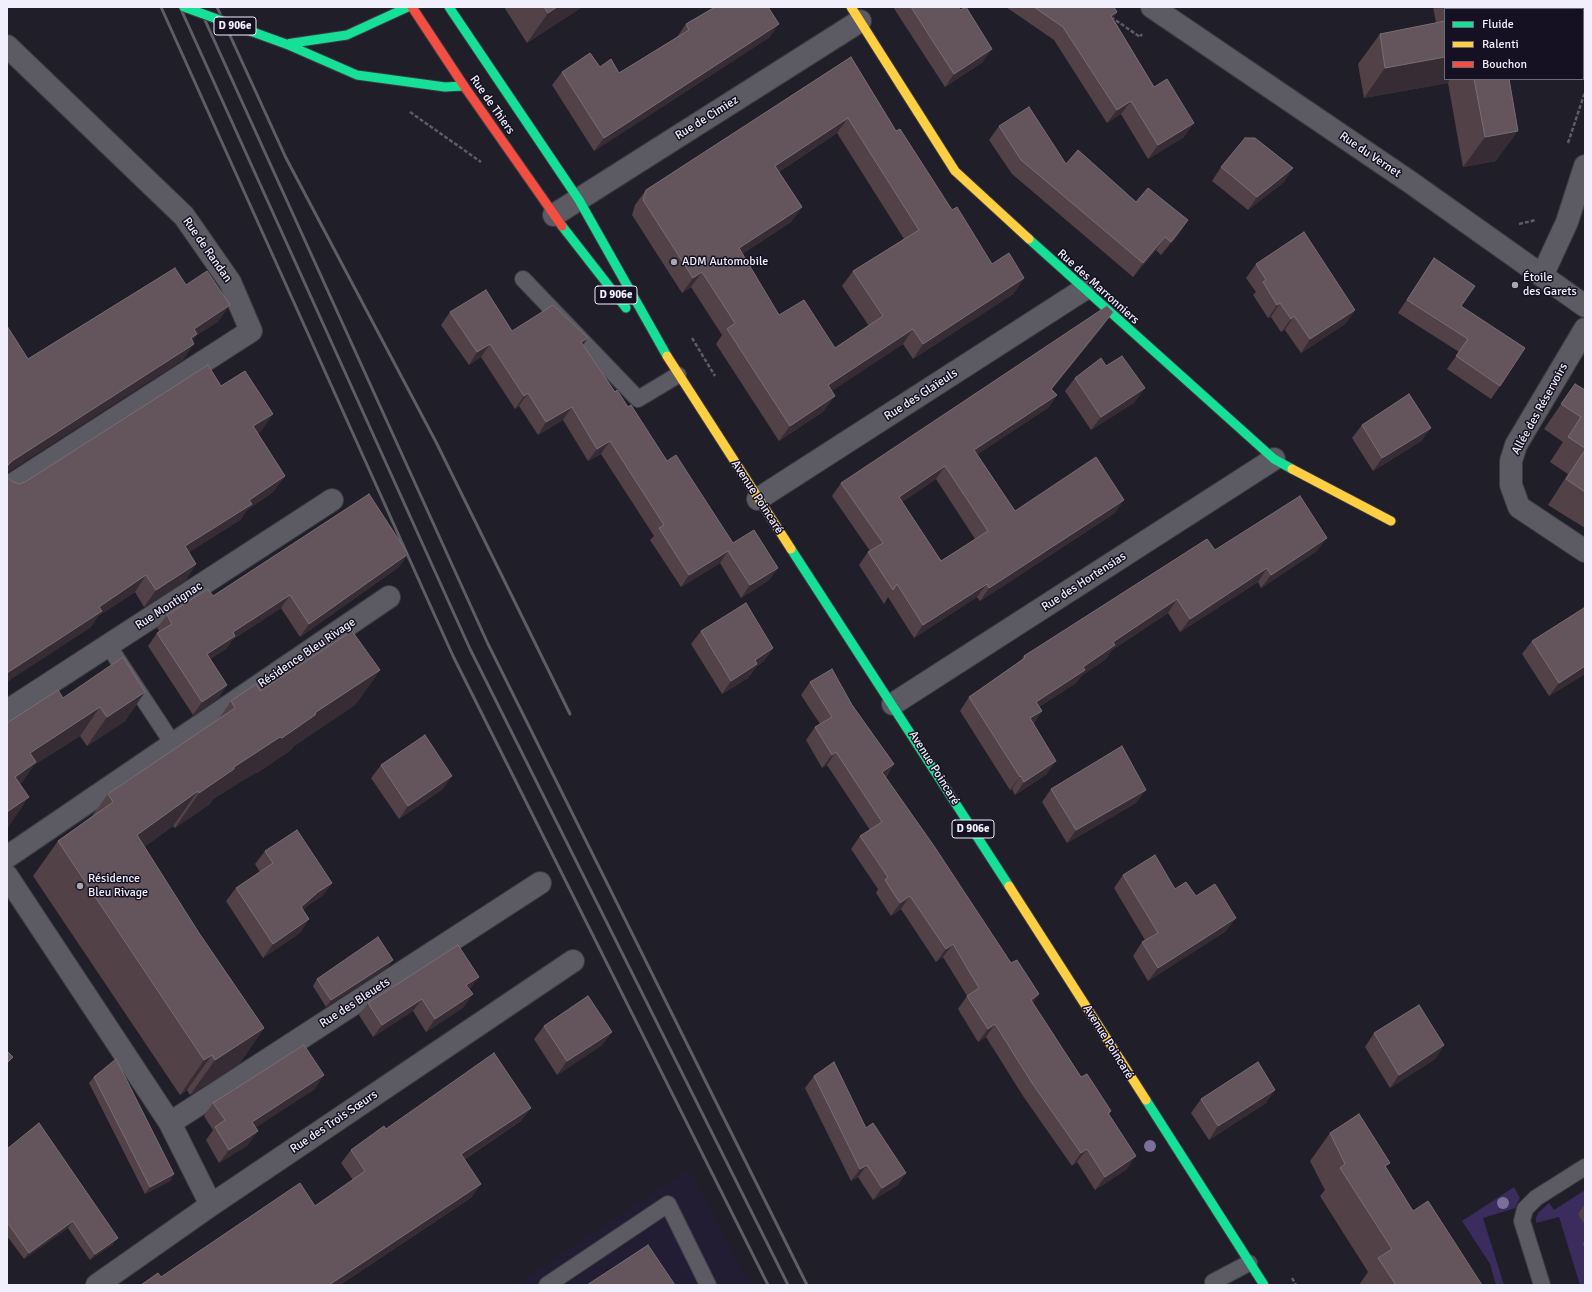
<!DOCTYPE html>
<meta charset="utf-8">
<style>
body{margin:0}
#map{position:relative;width:1592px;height:1292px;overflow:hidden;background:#201e28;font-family:Signika,sans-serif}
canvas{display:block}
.frame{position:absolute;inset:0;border:8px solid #f1effb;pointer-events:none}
.legend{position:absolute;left:1444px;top:8px;width:140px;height:72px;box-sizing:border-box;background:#151122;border:1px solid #6d6a79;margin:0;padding:5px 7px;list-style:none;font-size:12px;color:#f1effb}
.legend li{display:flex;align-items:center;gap:8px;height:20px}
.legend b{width:20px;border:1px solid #6d6a79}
</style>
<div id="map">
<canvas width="1592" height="1292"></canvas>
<div class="frame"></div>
<ul class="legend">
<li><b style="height:5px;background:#16e098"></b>Fluide</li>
<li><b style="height:5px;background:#ffcf43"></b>Ralenti</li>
<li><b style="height:5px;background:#f24e42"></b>Bouchon</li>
</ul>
</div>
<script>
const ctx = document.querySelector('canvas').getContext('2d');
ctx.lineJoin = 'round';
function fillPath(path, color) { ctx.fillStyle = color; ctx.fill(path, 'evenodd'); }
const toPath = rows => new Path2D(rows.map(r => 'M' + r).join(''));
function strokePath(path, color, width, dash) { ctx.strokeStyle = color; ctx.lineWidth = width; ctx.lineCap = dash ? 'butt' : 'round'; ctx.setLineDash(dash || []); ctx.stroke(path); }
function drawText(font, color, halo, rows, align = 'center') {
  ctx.font = font + ' Signika,sans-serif'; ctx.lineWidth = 3; ctx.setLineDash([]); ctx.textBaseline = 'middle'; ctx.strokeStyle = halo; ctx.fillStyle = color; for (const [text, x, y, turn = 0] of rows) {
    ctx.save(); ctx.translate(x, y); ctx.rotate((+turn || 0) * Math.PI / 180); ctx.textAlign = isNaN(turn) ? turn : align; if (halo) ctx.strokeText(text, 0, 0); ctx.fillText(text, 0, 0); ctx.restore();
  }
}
fillPath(toPath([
 [689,1169,751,1285,515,1285]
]), '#231d33');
fillPath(toPath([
 [1514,1187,1520,1198,1515,1208,1483,1218,1504,1285,1496,1285,1490,1264,1462,1221],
 [1585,1190,1585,1285,1580,1285,1559,1217,1536,1223,1536,1218,1538,1213,1549,1203,1554,1210]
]), '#3a2c5d');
const lane = toPath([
 [523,279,638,399,678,375],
 [108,645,173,744],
 [547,1285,668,1204,708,1285],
 [1214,1285,1213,1282,1249,1263],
 [1542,1285,1522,1221,1525,1209,1536,1198,1585,1167]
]);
const street = toPath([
 [1152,7,1410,182,1585,306],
 [7,46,184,216,230,282,251,331,7,488],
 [554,215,860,21],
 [1542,276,1567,222,1585,166],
 [1585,329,1516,445,1511,461,1511,485,1519,507,1585,551],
 [758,499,1083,290],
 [893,704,1274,459],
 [7,711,332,500],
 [7,857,389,597],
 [7,876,170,1123,211,1205],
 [170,1123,540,883],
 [97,1285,211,1205,573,961]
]);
const fast = toPath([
 [449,7,579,200,667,356],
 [286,44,357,75,445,87,464,86],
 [286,44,347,35,408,7],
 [562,226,626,308],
 [1029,239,1274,459,1292,469],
 [791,549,1009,886],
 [1146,1100,1264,1285]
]);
const slow = toPath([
 [851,7,955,171,1029,239],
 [667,356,791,549],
 [1292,469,1391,521],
 [1009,886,1146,1100]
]);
const jam = toPath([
 [412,7,464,86,562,226]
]);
strokePath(lane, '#3c3b42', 18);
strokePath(street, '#3c3b42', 24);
strokePath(fast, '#3c3b42', 11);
strokePath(slow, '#3c3b42', 11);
strokePath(jam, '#3c3b42', 11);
strokePath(toPath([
 [1111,17,1140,37,1142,34],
 [410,112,481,162],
 [1568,143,1585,92],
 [1519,224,1536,220],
 [692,338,715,376],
 [1292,1278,1296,1285]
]), '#5e5c64', 2.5, [4, 2]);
strokePath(lane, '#5c5a62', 16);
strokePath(street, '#5c5a62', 22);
strokePath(fast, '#16e098', 9);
strokePath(slow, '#ffcf43', 9);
strokePath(jam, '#f24e42', 9);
strokePath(toPath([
 [161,7,453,656,768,1285],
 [180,7,470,649,788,1285],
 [199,7,488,644,807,1285],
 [217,7,286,158,436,442,570,714]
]), '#5f5d64', 3);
const fastBridge = toPath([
 [184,7,286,44]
]);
strokePath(fastBridge, '#3c3b42', 11, []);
strokePath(fastBridge, '#16e098', 9);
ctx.fillStyle = '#7a7099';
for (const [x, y] of [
 [1150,1146],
 [1503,1203]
]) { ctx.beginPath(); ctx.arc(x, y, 6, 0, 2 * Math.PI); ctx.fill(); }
fillPath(toPath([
 [504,7,582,7,527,43],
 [893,7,958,7,983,62,945,87],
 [1006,7,1114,7,1117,12,1113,18,1184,137,1148,159,1121,114,1107,123,1054,40],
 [1433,7,1497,7,1497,9,1445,9,1445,79,1509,79,1496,161,1463,167,1448,83,1364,98,1358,64,1380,34,1436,23],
 [686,24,770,37,594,151,552,85,562,72,600,67,619,73,677,37],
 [851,57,896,131,952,210,992,264,1024,278,1013,294,913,359,903,344,831,391,824,411,779,441,716,344,722,335,691,287,682,293,632,215,635,205,646,190],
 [837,133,904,239,853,271,842,286,869,326,835,348,779,315,742,254,791,222,802,207,779,172],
 [999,126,1066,164,1136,202,1179,234,1161,255,1156,250,1133,277,1012,174,989,140],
 [1221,167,1284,182,1248,210,1212,181],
 [1434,258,1461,306,1500,386,1491,399,1447,369,1459,352,1398,313],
 [1256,264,1355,310,1345,324,1301,353,1285,330,1281,332,1271,317,1268,318,1253,295,1256,292,1246,278],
 [450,312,512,331,583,345,615,392,628,407,667,461,733,543,778,568,769,580,741,598,720,563,681,587,650,540,654,536,601,454,588,461,563,420,538,435,519,406,515,409,481,357,469,365,441,325],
 [1104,325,1052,389,1057,395,1048,408,977,454,1015,511,1115,513,980,601,977,597,914,638,888,597,884,604,859,565,868,552,870,551,832,496,841,483],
 [936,479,975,539,941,561,902,502],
 [1106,366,1135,402,1091,430,1065,391,1075,378],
 [1575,384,1585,390,1585,528,1548,505,1568,474,1550,462,1563,442,1544,429],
 [221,386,262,430,258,433,285,476,273,492,247,510,240,520,189,552,196,564,185,581,144,607,135,592,98,616,90,628,8,478,13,482,19,484,25,482],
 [1362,425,1431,428,1421,441,1373,471,1352,438],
 [1215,550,1317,551,1261,588,1258,582,1180,632,1168,613,1112,650,1106,659,1081,676,1076,683,1039,707,1042,711,1033,724,1047,774,1015,795,1012,789,1010,790,960,711,969,697,1021,660,1024,656],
 [408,554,399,567,300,637,281,608,232,640,226,649,210,659,227,685,218,698,193,715,148,646,157,633,160,632,157,628,167,615,213,596],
 [1585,610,1585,674,1549,696,1522,654,1532,641],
 [701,631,773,648,764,661,756,667,748,678,722,694,691,644],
 [380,670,355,705,294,746,291,750,257,773,255,773,213,799,210,804,175,828,173,826,144,847,199,933,264,1028,240,1063,190,1095,187,1090,180,1095,33,876,58,841,92,816,108,794,218,720,231,701,260,691],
 [810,682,852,705,894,764,886,777,1081,1077,1111,1111,1109,1115,1127,1169,1095,1190,1077,1162,1072,1166,1023,1096,986,1037,978,1042,958,1009,967,996,943,957,936,962,901,909,891,916,876,893,878,889,851,849,860,836,870,830,827,765,822,768,806,740,815,727,820,724,801,695],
 [145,692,125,721,87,746,80,736,34,765,20,785,9,826,7,827,7,723,63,698],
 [381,765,443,789,399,819,371,778],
 [1051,789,1136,803,1067,843,1042,802],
 [265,851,332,883,322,896,308,905,303,910,309,919,300,933,263,958,226,901,236,888,260,872,255,864],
 [1123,875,1196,896,1236,918,1226,931,1148,981,1133,956,1142,942,1145,940,1114,888],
 [389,966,326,1007,313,986,317,979],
 [470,990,464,1007,426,1032,413,1011,373,1037,359,1015,368,1003],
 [544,1026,612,1032,602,1045,557,1075,534,1039],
 [1374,1033,1444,1045,1435,1059,1390,1088,1365,1047],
 [814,1076,866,1128,898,1185,873,1200,858,1177,851,1181,805,1088],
 [94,1077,174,1174,170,1181,145,1194,89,1083],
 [315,1089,255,1127,248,1145,219,1163,206,1140,213,1130,204,1116,213,1103],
 [1201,1099,1266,1103,1209,1140,1191,1113],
 [531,1108,521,1121,465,1159,472,1197,340,1285,141,1285,161,1277,315,1206,353,1180,341,1163,351,1150,386,1129],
 [1330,1133,1386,1168,1413,1211,1482,1285,1359,1285,1368,1272,1320,1196,1325,1190,1310,1161],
 [7,1149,113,1244,90,1260,68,1228,24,1259,7,1236],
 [1585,1204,1585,1225,1578,1214],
 [1585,1240,1585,1248,1582,1244]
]), '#524248');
fillPath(toPath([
 [557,7,582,7,527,43,548,13],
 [1117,12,1108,25,1111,16],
 [779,24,770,37,594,151,604,138],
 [1583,33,1585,33,1585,34,1583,37],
 [992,49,983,62,945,87,954,74],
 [1445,57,1445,79,1450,79,1448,83,1364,98,1385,68],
 [1131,101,1121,114,1107,123,1117,110],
 [848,118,837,133,765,181,775,166],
 [1194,123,1184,137,1148,159,1158,145],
 [1518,131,1496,161,1463,167,1485,137],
 [1293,168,1284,182,1248,210,1257,197],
 [802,207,791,222,728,263,739,248],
 [1188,220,1179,234,1161,255,1171,242],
 [1165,237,1156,250,1133,277,1143,263],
 [702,272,691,287,682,293,693,278],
 [1024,278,1013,294,913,359,923,344],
 [1280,303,1271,317,1268,318,1277,305],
 [230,305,218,322,196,336,188,348,194,344,183,360,7,473,7,466,12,461,194,329],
 [1355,310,1345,324,1301,353,1310,339],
 [1113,312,1104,325,1042,402,1051,389],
 [1294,316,1285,330,1281,332,1291,319],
 [913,329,903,344,817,401,828,385],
 [588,338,579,351,581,342],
 [490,344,481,357,469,365,477,352],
 [1145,388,1135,402,1091,430,1101,417],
 [528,393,519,406,515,409,524,396],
 [1057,395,1048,408,965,463,974,450],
 [835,396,824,411,779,441,790,426],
 [572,407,563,420,538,435,546,422],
 [273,414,262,430,242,443,253,426],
 [1431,428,1421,441,1373,471,1382,458],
 [610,441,601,454,588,461,597,449],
 [945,466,936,479,890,510,899,497],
 [285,476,273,492,247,510,240,520,173,562,185,546],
 [1124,500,1115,513,980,601,989,588],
 [1327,538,1317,551,1261,588,1271,575],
 [728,551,720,563,681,587,689,575],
 [408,554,399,567,300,637,309,624],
 [196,564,185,581,144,607,156,590],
 [778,568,769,580,741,598,750,585],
 [1267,568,1258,582,1180,632,1190,619],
 [146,575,135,592,98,616,90,628,7,682,7,673,99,607],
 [987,584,977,597,914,638,923,625],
 [290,595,281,608,232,640,226,649,198,667,207,654,233,632],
 [1177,599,1168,613,1112,650,1106,659,1081,676,1076,683,1027,715,1036,702,1083,667,1113,642],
 [773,648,764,661,756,667,748,678,722,694,731,681,755,660],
 [1585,666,1585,674,1549,696,1559,683],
 [380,670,355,705,294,746,291,750,257,773,255,773,213,799,210,804,175,828,199,793,234,767],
 [227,685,218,698,193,715,202,702],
 [145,692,125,721,87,746,107,717],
 [100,707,80,736,34,765,16,791,7,788,30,753],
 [1042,711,1033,724,1030,718],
 [836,752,827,765,822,768,832,755],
 [1056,761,1047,774,1015,795,1024,782],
 [894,764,885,777,882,772],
 [452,776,443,789,399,819,408,806],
 [1021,776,1012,789,1010,790,1020,777],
 [1146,790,1136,803,1067,843,1076,830],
 [198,791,173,826,112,870,137,835],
 [29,797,9,826,7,827,7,812],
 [332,883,322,896,308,905,292,921,301,907,318,892],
 [910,896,901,909,891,916,900,903],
 [1236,918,1226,931,1148,981,1158,968],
 [309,919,300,933,263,958,273,944],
 [953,944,943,957,936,962,946,949],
 [393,960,389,966,326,1007,331,1000],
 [479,977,470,989,466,985],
 [473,994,464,1007,426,1032,435,1019],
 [1039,994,1030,1008,1031,1000],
 [422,999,413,1011,373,1037,382,1025],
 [995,1024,986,1037,978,1042,988,1029],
 [264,1028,240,1063,190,1095,215,1060],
 [612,1032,602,1045,557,1075,567,1061],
 [1444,1045,1435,1059,1390,1088,1399,1075],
 [212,1055,187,1090,180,1095,204,1060],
 [324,1075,315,1089,243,1136,252,1122],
 [1275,1090,1266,1103,1209,1140,1218,1126],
 [531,1108,521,1121,452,1167,461,1154],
 [258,1131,248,1145,219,1163,229,1150],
 [1087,1149,1077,1162,1072,1166,1081,1153],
 [1136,1156,1127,1169,1095,1190,1105,1177],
 [867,1165,858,1177,851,1181,860,1169],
 [906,1173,898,1185,873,1200,882,1188],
 [174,1174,170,1181,145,1194,150,1187],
 [481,1184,472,1197,340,1285,329,1285],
 [73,1221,68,1228,24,1259,29,1253],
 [118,1238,113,1244,90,1260,95,1254]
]), '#372c33');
const building = toPath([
 [544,7,557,7,548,13,544,7],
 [715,7,768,7,779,24,604,138,562,72,590,53,600,67,611,59,619,73,689,30,686,24,715,7],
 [911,7,958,7,960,10,966,7,992,49,954,74,911,7],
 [1034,7,1114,7,1117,12,1111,16,1154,87,1167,79,1194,123,1158,145,1131,101,1117,110,1063,27,1034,7],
 [1459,7,1497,7,1497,9,1460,9,1459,7],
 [1524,7,1581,7,1582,9,1513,9,1524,7],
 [1583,15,1585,26,1585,33,1583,33,1583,15],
 [1445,21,1445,57,1385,68,1380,34,1445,21],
 [851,57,896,131,900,129,952,210,957,207,992,264,1009,253,1024,278,923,344,913,329,828,385,835,396,790,426,727,329,735,323,702,272,693,278,643,200,646,190,851,57],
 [848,118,919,230,853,271,883,316,835,348,804,300,779,315,739,248,802,207,775,166,848,118],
 [1474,79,1509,79,1518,131,1485,137,1474,79],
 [1029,107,1066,164,1078,150,1136,202,1148,188,1188,220,1171,242,1165,237,1143,263,1021,160,999,126,1029,107],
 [1245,138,1255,138,1293,168,1257,197,1221,167,1245,138],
 [1304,232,1355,310,1310,339,1294,316,1291,319,1280,303,1277,305,1263,282,1266,280,1256,264,1304,232],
 [1434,258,1475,286,1461,306,1525,348,1500,386,1456,356,1468,339,1407,300,1434,258],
 [175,268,186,285,207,271,230,305,194,329,197,334,191,338,194,344,12,461,8,465,7,468,7,326,28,359,175,268],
 [486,290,512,331,553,305,588,338,581,342,615,392,617,390,628,407,631,405,667,461,676,455,733,543,754,530,778,568,750,585,728,551,689,575,659,528,664,525,610,441,597,449,572,407,546,422,528,393,524,396,490,344,477,352,450,312,486,290],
 [1107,306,1113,312,1051,389,1057,395,974,450,1015,511,1096,457,1124,500,989,588,987,584,923,625,897,584,893,590,868,552,883,543,841,483,1107,306],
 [945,466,988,531,941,561,899,497,945,466],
 [1122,356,1145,388,1101,417,1075,378,1101,358,1106,366,1122,356],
 [208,365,221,386,245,371,273,414,253,426,285,476,249,500,252,504,185,546,196,564,156,590,146,575,99,607,102,611,7,673,7,475,8,478,13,482,19,484,25,482,208,365],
 [1575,384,1585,390,1585,448,1568,437,1581,417,1561,404,1575,384],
 [1409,394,1431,428,1382,458,1362,425,1409,394],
 [1585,450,1585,492,1566,479,1585,450],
 [369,494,408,554,309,624,290,595,233,632,235,636,207,654,227,685,202,702,157,633,172,624,167,615,208,589,213,596,369,494],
 [1300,496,1327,538,1271,575,1267,568,1190,619,1177,599,1113,642,1115,645,1083,667,1085,670,1036,702,1042,711,1030,718,1056,761,1024,782,1021,776,1020,777,969,697,1025,658,1024,656,1207,539,1215,550,1300,496],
 [746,603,773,648,755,660,757,664,731,681,701,631,746,603],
 [1584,608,1585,610,1585,666,1559,683,1532,641,1584,608],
 [352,631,380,670,316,712,315,715,282,738,280,737,234,767,234,769,199,793,198,791,137,835,199,933,264,1028,215,1060,212,1055,204,1060,58,841,113,802,108,794,235,708,231,701,256,684,260,691,352,631],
 [123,657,145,692,107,717,100,707,30,753,36,762,15,777,29,797,7,812,7,723,58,690,63,698,123,657],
 [832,669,852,705,894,764,882,772,934,846,1011,963,1017,960,1039,994,1031,1000,1081,1077,1087,1074,1111,1111,1108,1113,1136,1156,1105,1177,1087,1149,1081,1153,1032,1083,995,1024,988,1029,967,996,979,988,953,944,946,949,910,896,900,903,885,880,888,877,860,836,882,822,836,752,832,755,815,727,832,717,810,682,832,669],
 [425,735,452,776,408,806,381,765,425,735],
 [1122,746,1146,790,1076,830,1051,789,1122,746],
 [297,830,332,883,318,892,301,907,309,919,273,944,236,888,273,863,265,851,297,830],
 [1155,855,1175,889,1186,882,1196,896,1215,884,1236,918,1158,968,1142,942,1158,933,1123,875,1155,855],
 [378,937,393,960,331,1000,317,979,378,937],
 [458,945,479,977,466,985,473,994,435,1019,422,999,382,1025,368,1003,458,945],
 [588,996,612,1032,567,1061,544,1026,588,996],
 [1419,1005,1444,1045,1399,1075,1374,1033,1419,1005],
 [304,1045,324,1075,252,1122,258,1131,229,1150,215,1127,225,1120,213,1103,304,1045],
 [7,1051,13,1057,7,1063,7,1051],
 [494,1053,531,1108,461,1154,481,1184,329,1285,141,1285,158,1273,161,1277,300,1183,315,1206,365,1171,351,1150,384,1126,386,1129,494,1053],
 [116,1059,174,1174,150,1187,94,1077,116,1059],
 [834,1062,866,1128,873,1123,906,1173,882,1188,867,1165,860,1169,814,1076,834,1062],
 [1258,1062,1275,1090,1218,1126,1201,1099,1258,1062],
 [1359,1114,1390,1163,1385,1166,1413,1211,1428,1201,1482,1285,1396,1285,1378,1258,1392,1249,1340,1168,1345,1164,1330,1133,1359,1114],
 [39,1123,118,1238,95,1254,73,1221,29,1253,7,1222,7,1149,39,1123],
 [648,1245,675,1285,587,1285,648,1245]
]);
fillPath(building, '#63555b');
strokePath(building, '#796d74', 1);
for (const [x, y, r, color] of [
 [674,262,4,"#a8a6b1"],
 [1515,285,4,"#a8a6b1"],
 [80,886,4,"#a8a6b1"]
]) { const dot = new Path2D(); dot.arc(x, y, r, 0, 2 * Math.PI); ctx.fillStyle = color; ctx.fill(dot); strokePath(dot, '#151122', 1.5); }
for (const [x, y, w] of [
 [235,26,42],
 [616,295,42],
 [973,829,42]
]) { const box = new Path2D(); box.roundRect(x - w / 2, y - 9, w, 18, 3); ctx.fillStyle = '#151122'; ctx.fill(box); strokePath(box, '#f1effb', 1); }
drawText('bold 11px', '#f1effb', null, [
 ["D 906e",235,26],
 ["D 906e",616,295],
 ["D 906e",973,829]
]);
drawText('12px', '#f1effb', '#151122', [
 ["Rue de Thiers",492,105,55],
 ["Rue de Cimiez",707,118,-32],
 ["Rue du Vernet",1370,155,34],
 ["Rue de Randan",207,250,55],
 ["Rue des Marronniers",1098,287,42],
 ["Rue des Glaïeuls",921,395,-33],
 ["Allée des Réservoirs",1540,409,-61],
 ["Avenue Poincaré",757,497,57],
 ["Rue des Hortensias",1084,582,-33],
 ["Rue Montignac",169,606,-33],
 ["Résidence Bleu Rivage",307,653,-34],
 ["Avenue Poincaré",934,768,58],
 ["Rue des Bleuets",355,1003,-33],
 ["Avenue Poincaré",1108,1042,58],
 ["Rue des Trois Sœurs",334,1122,-34]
]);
drawText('12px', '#f1effb', '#151122', [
 ["ADM Automobile",682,262],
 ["Étoile",1523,278],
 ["des Garets",1523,292],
 ["Résidence",88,879],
 ["Bleu Rivage",88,893]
], 'left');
</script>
